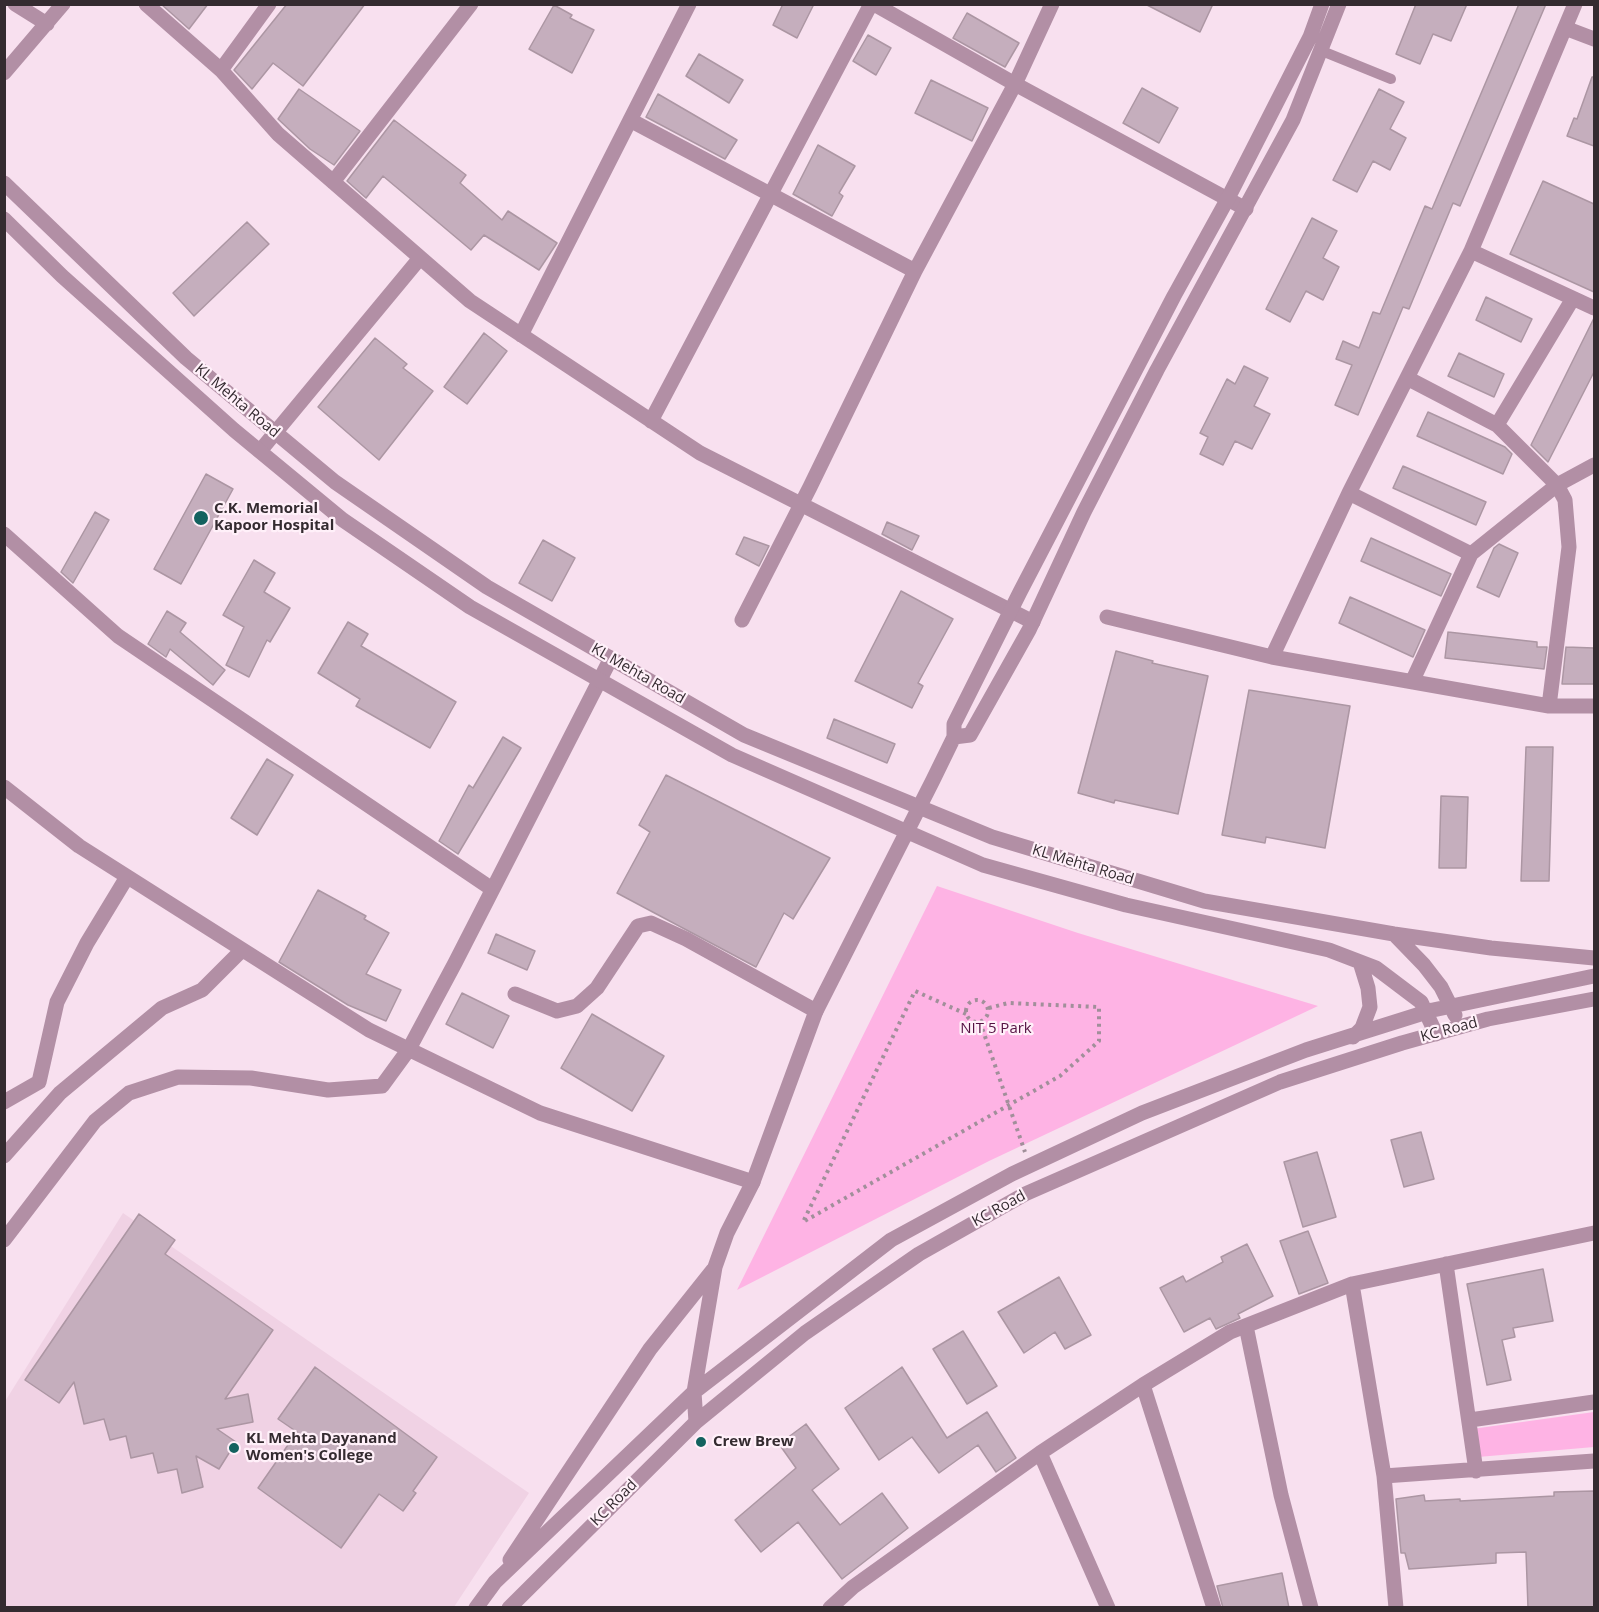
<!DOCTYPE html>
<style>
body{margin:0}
#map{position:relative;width:1599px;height:1612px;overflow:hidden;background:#f8e0ef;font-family:"Open Sans",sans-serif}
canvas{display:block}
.frame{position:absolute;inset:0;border:6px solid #342b30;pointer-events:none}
</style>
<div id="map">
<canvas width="1599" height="1612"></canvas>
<div class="frame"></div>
</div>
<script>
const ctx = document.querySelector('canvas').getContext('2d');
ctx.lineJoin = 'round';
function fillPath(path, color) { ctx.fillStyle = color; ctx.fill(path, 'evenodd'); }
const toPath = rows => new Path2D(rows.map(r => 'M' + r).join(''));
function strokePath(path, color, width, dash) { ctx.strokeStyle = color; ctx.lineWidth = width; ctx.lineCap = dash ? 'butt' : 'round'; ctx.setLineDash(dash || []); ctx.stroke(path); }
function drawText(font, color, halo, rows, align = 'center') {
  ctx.font = font + ' "Open Sans",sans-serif'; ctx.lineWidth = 4.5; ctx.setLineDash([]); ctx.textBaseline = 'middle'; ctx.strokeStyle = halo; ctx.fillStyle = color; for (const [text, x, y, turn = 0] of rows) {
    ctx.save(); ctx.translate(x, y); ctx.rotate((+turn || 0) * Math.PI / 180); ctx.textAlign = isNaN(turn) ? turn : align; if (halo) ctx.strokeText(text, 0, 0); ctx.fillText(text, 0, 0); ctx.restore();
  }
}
fillPath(toPath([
 [123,1213,529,1493,454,1607,5,1607,4,1403]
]), '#f0d2e4');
fillPath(toPath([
 [937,886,1078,933,1318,1006,989,1161,737,1290],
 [1594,1412,1594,1447,1478,1457,1472,1429]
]), '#feb3e4');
const building = toPath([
 [161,4,208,4,189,29,161,4],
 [287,4,365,4,303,86,273,63,252,89,234,70,287,4],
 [783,4,814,4,797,38,773,25,783,4],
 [1145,4,1213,4,1200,32,1145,4],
 [1416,4,1467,4,1451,41,1433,34,1420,64,1396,54,1416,4],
 [1519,4,1546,4,1460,206,1453,203,1409,309,1403,307,1358,415,1335,405,1352,365,1336,359,1343,341,1359,348,1373,312,1380,314,1425,206,1432,209,1519,4],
 [554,5,572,15,570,18,594,30,572,73,529,49,554,5],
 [967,13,1019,43,1005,67,953,38,967,13],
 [868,35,891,48,876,75,853,61,868,35],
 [699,54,743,80,729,103,686,76,699,54],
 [1592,77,1594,77,1594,146,1567,136,1574,118,1577,119,1592,77],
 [931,80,988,108,972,141,915,113,931,80],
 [1142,88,1178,108,1159,143,1123,123,1142,88],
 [299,89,360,131,334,165,310,149,278,119,299,89],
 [1379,89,1404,102,1390,129,1406,138,1390,170,1373,161,1357,192,1333,180,1379,89],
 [658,94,737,140,725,159,646,117,658,94],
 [394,120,466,175,460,183,502,220,508,211,557,243,539,270,484,235,471,250,383,176,366,198,347,181,394,120],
 [818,145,855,166,839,193,843,196,832,216,793,194,818,145],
 [1543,181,1594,204,1594,292,1510,254,1543,181],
 [1312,218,1337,231,1323,258,1339,267,1323,300,1306,291,1290,322,1266,309,1312,218],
 [247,222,269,244,194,316,173,293,247,222],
 [1486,297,1532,319,1521,342,1476,320,1486,297],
 [1594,318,1594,372,1548,462,1531,445,1594,318],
 [484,333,507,351,467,404,444,387,484,333],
 [375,338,407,364,403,368,433,391,379,460,318,407,375,338],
 [1459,353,1504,374,1494,397,1448,376,1459,353],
 [1244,366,1268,378,1254,406,1270,414,1252,449,1235,441,1223,465,1200,454,1208,437,1200,433,1227,379,1235,384,1244,366],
 [1428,412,1505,447,1512,454,1503,474,1417,436,1428,412],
 [1403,466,1486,502,1476,525,1393,488,1403,466],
 [206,474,233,489,181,584,154,569,206,474],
 [95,512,109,520,73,583,61,572,95,512],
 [887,522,919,536,912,550,882,534,887,522],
 [744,537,769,546,759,566,736,554,744,537],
 [1371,538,1451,574,1441,596,1361,561,1371,538],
 [543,540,575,558,552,601,519,583,543,540],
 [1499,544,1518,553,1499,597,1477,587,1494,548,1499,544],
 [254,560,275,573,264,592,290,608,270,642,267,640,249,677,226,665,244,627,223,615,254,560],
 [901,591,953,619,918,683,923,686,912,708,855,681,901,591],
 [1350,597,1425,630,1413,657,1339,623,1350,597],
 [167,611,186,623,180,632,225,670,213,685,170,649,166,657,148,644,167,611],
 [348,622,368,634,361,646,456,702,430,748,356,706,360,699,318,673,348,622],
 [1448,632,1537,642,1537,647,1547,647,1544,669,1445,658,1448,632],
 [1566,647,1594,648,1594,684,1562,684,1566,647],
 [1116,651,1153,661,1152,663,1208,676,1178,814,1115,800,1114,803,1078,793,1116,651],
 [1249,690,1350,706,1325,848,1266,837,1265,843,1222,835,1249,690],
 [834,719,895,744,887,763,827,738,834,719],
 [503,737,521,748,458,854,439,841,469,785,473,788,503,737],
 [1526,747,1553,747,1549,881,1521,881,1526,747],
 [267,759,293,775,257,835,231,818,267,759],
 [666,775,830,858,793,919,784,913,756,967,617,893,650,832,639,825,666,775],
 [1441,796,1468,797,1466,868,1439,868,1441,796],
 [318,890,366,916,364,919,389,933,366,974,401,990,386,1021,348,1005,279,962,318,890],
 [496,934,535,951,527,970,488,953,496,934],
 [462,993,509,1016,493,1048,446,1024,462,993],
 [592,1014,664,1056,632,1111,561,1068,592,1014],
 [1421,1132,1434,1179,1404,1187,1391,1140,1421,1132],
 [1317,1152,1336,1217,1303,1227,1284,1162,1317,1152],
 [139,1214,175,1240,165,1254,273,1330,225,1399,248,1394,253,1422,217,1429,236,1442,219,1469,196,1456,203,1487,182,1493,177,1469,158,1473,153,1453,131,1458,126,1436,110,1440,104,1419,84,1424,74,1382,59,1403,25,1380,139,1214],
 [1308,1231,1328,1283,1299,1294,1280,1241,1308,1231],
 [1247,1244,1273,1296,1238,1314,1240,1318,1216,1329,1210,1318,1184,1332,1160,1288,1183,1276,1186,1282,1223,1262,1221,1257,1247,1244],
 [1543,1269,1553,1321,1513,1328,1515,1337,1502,1340,1511,1380,1487,1385,1467,1284,1543,1269],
 [1059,1277,1091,1335,1065,1349,1055,1332,1024,1353,998,1312,1059,1277],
 [963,1331,997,1386,967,1404,933,1349,963,1331],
 [315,1367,437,1457,413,1491,416,1493,403,1511,379,1494,341,1548,258,1488,297,1432,278,1419,315,1367],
 [902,1367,947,1438,987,1412,1016,1458,996,1472,978,1445,939,1473,912,1437,879,1460,845,1408,902,1367],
 [806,1424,839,1469,812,1490,840,1525,882,1493,908,1528,842,1579,798,1522,761,1552,735,1520,796,1468,779,1444,806,1424],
 [1594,1491,1594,1608,1528,1608,1526,1552,1496,1553,1496,1563,1409,1569,1405,1553,1401,1553,1396,1499,1424,1495,1425,1501,1460,1499,1460,1501,1554,1496,1554,1492,1594,1491],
 [1282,1573,1289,1608,1223,1608,1217,1586,1282,1573]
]);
fillPath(building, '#c5aebd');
strokePath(building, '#ac96a3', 1.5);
strokePath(toPath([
 '966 1011a11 11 0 1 1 22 0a11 11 0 1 1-22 0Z',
 [966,1014,915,991,803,1222,1060,1076,1099,1041,1099,1007,1008,1003,989,1008],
 [980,1022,1025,1152]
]), '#a18f9a', 4, [3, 4.5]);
strokePath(toPath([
 [1322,51,1391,79]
]), '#b28fa5', 10);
strokePath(toPath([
 [15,4,47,24],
 [146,4,221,70,278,134,470,301,700,453,1033,622],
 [874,4,1015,84,1246,209],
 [1565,28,1594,39],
 [221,70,269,4],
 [4,73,63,4],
 [630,120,915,271],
 [333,182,471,4],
 [1471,251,1594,308],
 [521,335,689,4],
 [1407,378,1497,425,1557,485,1565,500,1569,547,1549,706],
 [651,421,871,4],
 [1497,425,1572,300],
 [260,451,420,258],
 [1349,493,1471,554,1557,485,1594,465],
 [4,534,118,636,492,889],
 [1107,617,1272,657,1549,706,1594,706],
 [742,620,810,487,915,271,1015,84,1052,4],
 [1272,657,1349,493,1471,251,1575,4],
 [1412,682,1471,554],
 [4,787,79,846,369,1030,540,1113,753,1182],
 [515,994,557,1011,577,1006,597,988,638,926,651,923,686,939,816,1011],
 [4,1102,39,1082,57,1002,87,943,127,877],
 [4,1156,60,1093,162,1008,202,990,242,950],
 [4,1240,95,1121,129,1093,178,1077,251,1078,328,1090,382,1086,409,1049,455,963,611,658],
 [1446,1264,1476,1471],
 [1352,1284,1384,1476,1396,1608],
 [1246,1326,1281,1495,1311,1608],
 [1143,1385,1214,1608],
 [1470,1420,1594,1402],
 [1040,1453,1108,1608],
 [1384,1476,1594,1461],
 [830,1608,853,1587,1040,1453,1143,1385,1230,1332,1352,1284,1594,1233]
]), '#b28fa5', 15);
strokePath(toPath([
 [4,183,186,358,335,482,487,587,744,735,992,837,1204,901,1394,934,1491,948,1594,958],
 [4,219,62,276,234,430,343,520,470,607,732,755,983,865,1126,905,1329,950,1376,968,1421,1002,1436,1034],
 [954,737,970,735,1029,630,1084,512,1157,370,1293,120,1339,4],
 [1394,934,1424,965,1441,987,1455,1015],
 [1353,1037,1362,1028,1370,1007,1368,988,1360,962],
 [696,1422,694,1392,715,1267,727,1233,753,1182,816,1011,933,780,954,737,954,724,1020,592,1174,296,1227,200,1310,37,1322,4],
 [510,1560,650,1349,713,1270],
 [476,1608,495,1582,694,1392,891,1240,1012,1174,1142,1113,1306,1050,1433,1010,1594,976],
 [509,1608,696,1422,805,1333,919,1254,1025,1194,1280,1082,1402,1043,1488,1019,1594,999]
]), '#b28fa5', 15);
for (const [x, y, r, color] of [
 [201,518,8,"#13625f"],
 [701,1442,6,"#13625f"],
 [234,1448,6,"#13625f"]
]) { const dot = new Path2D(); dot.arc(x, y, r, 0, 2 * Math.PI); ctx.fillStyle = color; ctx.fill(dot); strokePath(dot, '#fff0f9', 2); }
drawText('15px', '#342b30', '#fff0f9', [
 ["KL Mehta Road",237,401,40],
 ["KL Mehta Road",638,674,30],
 ["KL Mehta Road",1083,865,17],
 ["KC Road",1449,1030,-15],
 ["KC Road",999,1209,-29],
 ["KC Road",614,1503,-45]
]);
drawText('bold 15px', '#342b30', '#fff0f9', [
 ["C.K. Memorial",214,509],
 ["Kapoor Hospital",214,526],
 ["KL Mehta Dayanand",246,1439],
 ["Women's College",246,1456],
 ["Crew Brew",713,1442]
], 'left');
drawText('15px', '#551143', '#fff0f9', [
 ["NIT 5 Park",996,1029]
]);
</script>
